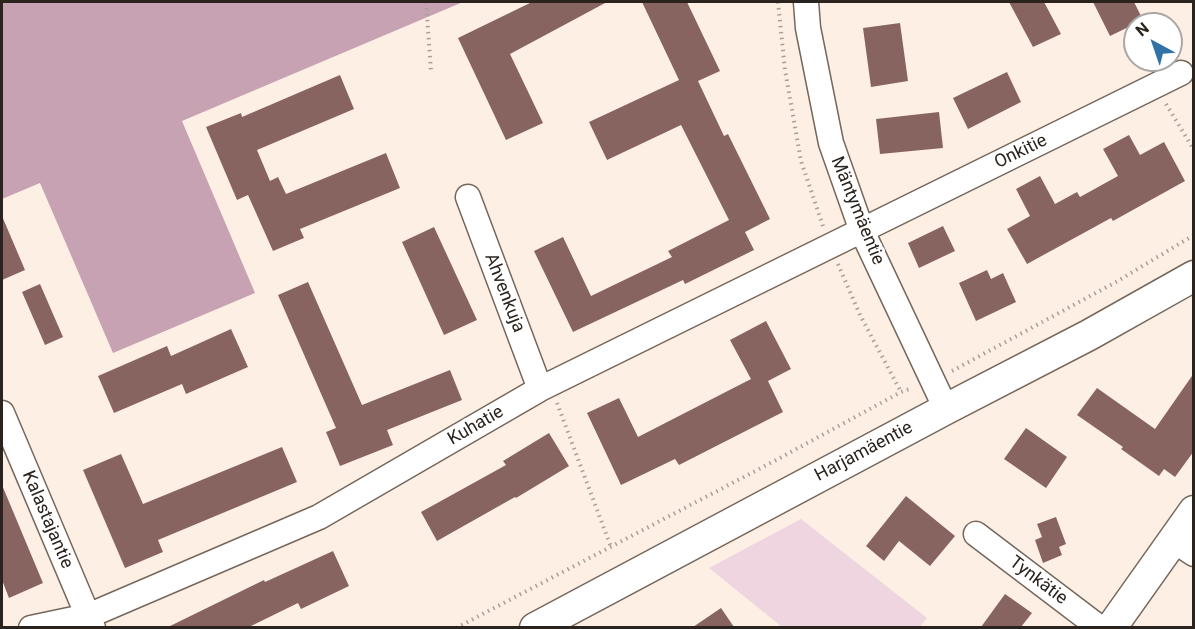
<!DOCTYPE html>
<meta charset="utf-8">
<style>
body{margin:0}
#map{position:relative;width:1195px;height:629px;overflow:hidden;background:#feefe4;font-family:Roboto,sans-serif}
canvas{display:block}
.frame{position:absolute;inset:0;border:3px solid #2a231e;pointer-events:none}
.north{position:absolute;left:1123px;top:12px;width:60px;height:60px;box-sizing:border-box;background:#fff;border:2px solid #aaa7a5;border-radius:50%;rotate:320deg;font-size:16px;font-weight:700;line-height:24px;text-align:center;color:#2a231e}
.north::after{content:'';display:block;margin:auto;width:21px;height:27px;background:#3073a9;clip-path:polygon(50% 0,100% 100%,50% 72%,0 100%)}
</style>
<div id="map">
<canvas width="1195" height="629"></canvas>
<div class="frame"></div>
<div class="north">N</div>
</div>
<script>
const ctx = document.querySelector('canvas').getContext('2d');
ctx.lineJoin = 'round';
function fillPath(path, color) { ctx.fillStyle = color; ctx.fill(path, 'evenodd'); }
const toPath = rows => new Path2D(rows.map(r => 'M' + r).join(''));
function strokePath(path, color, width, dash) { ctx.strokeStyle = color; ctx.lineWidth = width; ctx.lineCap = dash ? 'butt' : 'round'; ctx.setLineDash(dash || []); ctx.stroke(path); }
function drawText(font, color, halo, rows, align = 'center') {
  ctx.font = font + ' Roboto,sans-serif'; ctx.lineWidth = 6; ctx.setLineDash([]); ctx.textBaseline = 'middle'; ctx.strokeStyle = halo; ctx.fillStyle = color; for (const [text, x, y, turn = 0] of rows) {
    ctx.save(); ctx.translate(x, y); ctx.rotate((+turn || 0) * Math.PI / 180); ctx.textAlign = isNaN(turn) ? turn : align; if (halo) ctx.strokeText(text, 0, 0); ctx.fillText(text, 0, 0); ctx.restore();
  }
}
fillPath(toPath([
 [801,519,927,618,920,627,782,627,709,568]
]), '#eed5df');
fillPath(toPath([
 [2,2,463,2,182,121,255,293,113,353,40,183,2,199]
]), '#c6a2b2');
fillPath(toPath([
 [532,2,607,2,510,54,543,123,506,140,458,38],
 [642,2,687,2,720,71,698,81,724,136,728,134,770,219,745,232,754,250,685,284,683,280,573,332,534,251,563,237,591,296,672,257,668,251,729,220,681,125,607,160,589,122,679,80],
 [1009,2,1044,2,1061,34,1033,47],
 [1093,2,1134,2,1143,20,1110,36],
 [900,23,908,81,871,87,863,28],
 [1007,72,1021,102,968,129,953,98],
 [340,75,354,109,257,150,270,181,278,177,286,194,386,153,400,188,300,229,304,238,273,251,248,195,237,200,206,127,241,113,242,117],
 [939,112,943,148,880,154,876,119],
 [1129,135,1140,155,1164,142,1185,181,1113,221,1111,218,1027,264,1007,229,1030,216,1016,189,1040,176,1055,204,1077,192,1080,197,1118,176,1103,149],
 [2,216,25,270,2,280],
 [943,226,955,251,919,268,908,243],
 [434,227,477,320,444,335,402,242],
 [987,270,991,279,1003,273,1016,302,976,321,959,283],
 [308,282,362,405,450,370,462,400,387,430,393,445,340,466,326,432,336,428,278,295],
 [40,284,63,337,45,345,22,292],
 [766,321,791,369,768,381,783,412,679,465,675,459,621,485,587,413,619,398,638,437,751,379,730,340],
 [231,329,248,367,186,394,182,384,114,413,98,376,167,346,171,356],
 [1194,373,1194,451,1175,477,1164,469,1159,476,1121,449,1123,447,1077,415,1097,388,1155,429],
 [1026,428,1067,457,1046,488,1004,459],
 [549,433,569,466,516,498,515,497,437,541,421,512,506,465,503,461],
 [282,447,297,482,158,540,163,552,125,568,83,470,121,454,143,504],
 [2,485,43,583,9,598,2,580],
 [906,496,955,536,930,566,899,541,884,561,866,546],
 [1056,517,1066,544,1059,547,1062,555,1043,563,1035,540,1042,537,1037,524],
 [333,551,349,586,301,609,298,603,249,627,168,627,264,580,265,582],
 [1005,594,1032,613,1021,627,981,627],
 [721,608,734,627,693,627]
]), '#886460');
const minor = toPath([
 [806,2,808,28,831,143,862,231,946,409],
 [468,197,540,389],
 [2,413,93,628],
 [976,534,1100,628],
 [1173,540,1194,554],
 [31,628,88,616,319,517,540,389,1181,73]
]);
const tertiary = toPath([
 [535,628,946,409,1089,335,1194,276],
 [1111,628,1194,511]
]);
strokePath(minor, '#76675b', 27);
strokePath(tertiary, '#76675b', 33);
strokePath(toPath([
 [426,2,431,71],
 [778,2,785,70,801,161,823,226],
 [1166,104,1194,150],
 [838,264,860,315,901,392],
 [952,371,1116,282,1194,235],
 [557,403,611,547],
 [456,628,780,458,901,392,912,388]
]), '#aa9e96', 4, [1.5, 4.5]);
strokePath(minor, '#fff', 24);
strokePath(tertiary, '#fff', 30);
drawText('18px', '#2a231e', '#fff', [
 ["Onkitie",1021,152,-26],
 ["Mäntymäentie",857,211,68],
 ["Ahvenkuja",504,293,69],
 ["Kuhatie",476,426,-30],
 ["Harjamäentie",864,452,-28],
 ["Kalastajantie",47,520,67],
 ["Tynkätie",1038,581,37]
]);
</script>
